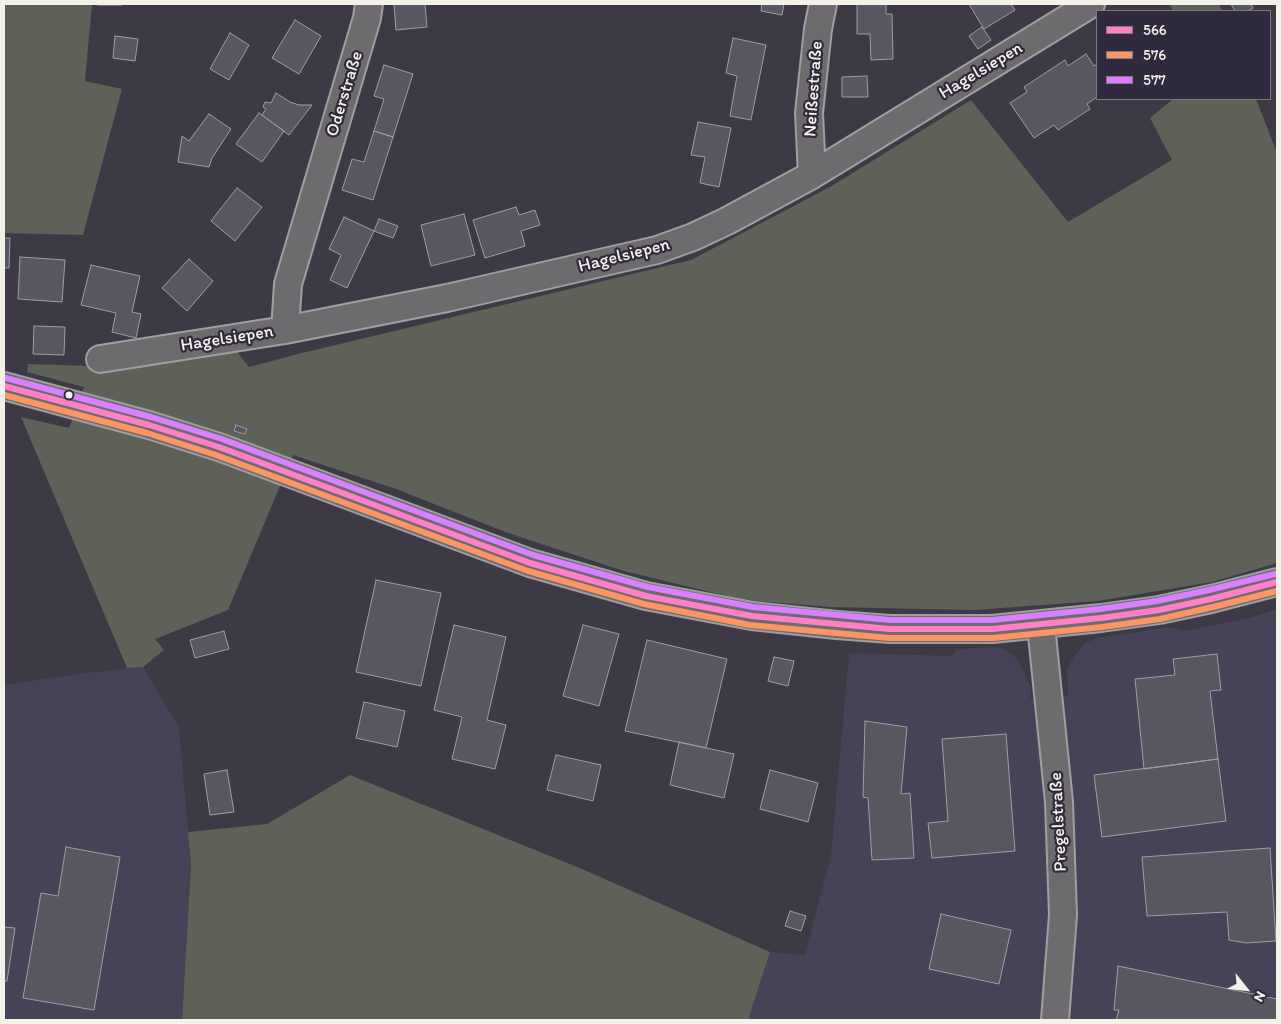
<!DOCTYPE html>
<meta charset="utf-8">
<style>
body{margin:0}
#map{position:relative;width:1281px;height:1024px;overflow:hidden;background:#3d3a46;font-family:Itim,sans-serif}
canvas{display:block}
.frame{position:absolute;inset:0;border:5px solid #f4f1e8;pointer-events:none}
.legend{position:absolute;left:1096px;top:10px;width:175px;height:90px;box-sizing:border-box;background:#2f2a3d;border:1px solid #7e7a81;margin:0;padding:6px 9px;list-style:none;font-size:15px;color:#f4f1e8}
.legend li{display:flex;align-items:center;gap:10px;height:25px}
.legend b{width:25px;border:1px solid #7e7a81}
.north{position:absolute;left:1221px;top:964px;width:50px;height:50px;-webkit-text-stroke:4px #2f2a3d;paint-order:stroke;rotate:119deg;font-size:14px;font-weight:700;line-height:20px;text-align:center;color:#f4f1e8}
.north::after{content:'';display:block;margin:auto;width:18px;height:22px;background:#f4f1e8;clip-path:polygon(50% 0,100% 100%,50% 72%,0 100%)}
</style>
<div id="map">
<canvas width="1281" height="1024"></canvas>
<div class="frame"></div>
<ul class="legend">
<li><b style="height:6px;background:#ff80c5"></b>566</li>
<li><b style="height:6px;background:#fb9564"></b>576</li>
<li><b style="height:6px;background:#d880ff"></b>577</li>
</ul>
<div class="north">N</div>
</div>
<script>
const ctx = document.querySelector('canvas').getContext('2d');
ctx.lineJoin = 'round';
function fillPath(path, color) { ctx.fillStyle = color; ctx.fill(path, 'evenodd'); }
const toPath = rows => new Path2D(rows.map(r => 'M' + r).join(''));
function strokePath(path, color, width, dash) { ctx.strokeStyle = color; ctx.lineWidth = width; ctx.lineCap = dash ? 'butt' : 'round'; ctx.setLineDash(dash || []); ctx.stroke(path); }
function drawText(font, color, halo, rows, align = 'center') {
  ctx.font = font + ' Itim,sans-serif'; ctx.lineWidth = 4.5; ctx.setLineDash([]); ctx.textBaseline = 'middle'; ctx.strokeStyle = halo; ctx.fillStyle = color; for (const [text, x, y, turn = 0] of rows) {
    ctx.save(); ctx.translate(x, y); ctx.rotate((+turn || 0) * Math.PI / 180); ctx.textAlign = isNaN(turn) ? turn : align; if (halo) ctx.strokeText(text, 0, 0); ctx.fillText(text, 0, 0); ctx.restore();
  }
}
fillPath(toPath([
 [1277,609,1277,1020,748,1020,770,952,805,955,831,855,849,653,952,656,957,649,993,647,1004,649,1016,658,1025,673,1031,689,1030,698,1068,696,1067,669,1074,656,1085,643,1097,638,1170,627,1184,631,1249,618],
 [143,667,179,727,191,864,182,1020,4,1020,4,685,85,673]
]), '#464258');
fillPath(toPath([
 [4,4,92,4,85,81,122,89,83,235,4,233],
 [1170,4,1219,4,1222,11,1173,11],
 [1173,99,1256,99,1277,153,1277,563,1212,582,1098,601,974,610,831,607,743,600,624,571,508,533,396,489,293,455,228,610,155,639,164,650,143,667,127,668,21,417,69,428,84,387,27,372,28,364,92,366,234,348,249,367,298,354,691,260,830,187,971,100,1068,222,1172,160,1150,118],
 [350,775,582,869,770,952,748,1020,182,1020,191,864,188,832,267,824]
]), '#5d6157');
const building = toPath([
 [97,4,122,4,122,5,97,5,97,4],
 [394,4,425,4,427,27,396,30,394,4],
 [762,4,784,4,782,15,761,11,762,4],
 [857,4,886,4,886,14,892,14,893,59,871,60,870,34,857,34,857,4],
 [969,4,1011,4,1015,10,984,29,969,4],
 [1231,4,1251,4,1253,8,1247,11,1235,11,1231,4],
 [295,20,321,36,299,74,272,58,295,20],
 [982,27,991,40,978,49,969,36,982,27],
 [230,33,249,45,229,80,210,69,230,33],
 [115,36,138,39,135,61,113,58,115,36],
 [733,38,766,45,751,120,730,116,737,76,726,73,733,38],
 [1086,54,1094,66,1097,64,1097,97,1087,104,1090,109,1058,130,1054,125,1034,138,1010,103,1027,92,1024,87,1065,60,1068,66,1086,54],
 [384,65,413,74,393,137,374,131,384,99,374,96,384,65],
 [867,76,868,97,842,97,842,77,867,76],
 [276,93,290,102,299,105,312,105,289,135,262,115,266,109,263,107,265,102,271,103,276,93],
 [259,113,284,131,262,162,236,144,259,113],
 [209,114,231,129,212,158,209,167,178,162,182,136,189,141,209,114],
 [698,122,731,128,719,187,700,183,705,157,691,155,698,122],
 [374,131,393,137,373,200,342,190,352,159,364,162,374,131],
 [237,188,262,207,235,241,211,221,237,188],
 [516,207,519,215,535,210,540,225,521,231,525,246,485,258,473,220,516,207],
 [464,214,475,255,431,266,421,225,464,214],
 [344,217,374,231,347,288,330,280,341,255,329,249,344,217],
 [379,219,398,226,393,238,374,231,379,219],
 [4,238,10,238,9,268,4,268,4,238],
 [20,257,65,260,62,302,18,299,20,257],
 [189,259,213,281,187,311,162,288,189,259],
 [91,265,140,276,132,312,141,314,136,338,112,332,116,313,81,305,91,265],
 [34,326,65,327,64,355,33,354,34,326],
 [236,425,247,429,245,434,234,431,236,425],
 [376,580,441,593,421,686,356,672,376,580],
 [454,625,506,637,487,720,506,725,495,769,452,759,462,717,434,710,454,625],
 [583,625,619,634,599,706,563,696,583,625],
 [224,631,229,649,195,658,190,640,224,631],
 [647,640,727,659,706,748,625,731,647,640],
 [1217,654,1221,690,1210,691,1218,759,1144,769,1135,679,1175,675,1173,659,1217,654],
 [774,657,794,661,788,686,768,681,774,657],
 [364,702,405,711,397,747,356,738,364,702],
 [865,721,907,727,901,794,910,793,914,858,872,860,868,798,863,797,865,721],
 [1006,734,1015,851,932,858,928,823,948,821,942,739,1006,734],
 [679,742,734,754,724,798,670,785,679,742],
 [556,755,601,765,593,801,547,790,556,755],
 [1218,759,1226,821,1102,837,1094,775,1218,759],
 [227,770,234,812,210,815,204,774,227,770],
 [770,770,818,783,808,822,760,809,770,770],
 [66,847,120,857,94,1010,23,998,41,893,58,896,66,847],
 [1270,848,1276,941,1246,943,1229,940,1227,912,1147,916,1142,857,1270,848],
 [790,911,806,916,801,931,785,926,790,911],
 [941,914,1011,930,999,984,929,969,941,914],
 [4,927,15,928,7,981,4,981,4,927],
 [1118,966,1277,999,1277,1020,1116,1020,1119,1010,1114,1010,1118,966]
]);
fillPath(building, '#575661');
strokePath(building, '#9f9ea1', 1);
const street = toPath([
 [812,175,809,113,818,29,823,4],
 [285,330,288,284,367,18,369,4],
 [100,359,285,330,447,298,657,250,693,237,727,221,812,175,1091,4],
 [4,386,149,425,219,447,530,563,646,596,752,616,837,625,890,629,992,629,1101,618,1159,610,1211,599,1277,582],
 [1041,625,1059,802,1063,915,1055,1020]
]);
strokePath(street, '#9f9ea1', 30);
strokePath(street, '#6e6b6e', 26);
strokePath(toPath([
 [4,386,149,425,219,447,530,563,646,596,752,616,890,629,992,629,1101,618,1159,610,1211,599,1277,582]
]), '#ff80c5', 6);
strokePath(toPath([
 [4,395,147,433,216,455,528,571,644,604,750,625,889,638,993,638,1102,627,1160,619,1213,607,1277,591]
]), '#fb9564', 6);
strokePath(toPath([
 [6,378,151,417,222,439,533,555,648,587,753,607,890,620,992,620,1100,609,1157,601,1209,590,1275,574]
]), '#d880ff', 6);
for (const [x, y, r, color] of [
 [69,395,4.5,"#f4f1e8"]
]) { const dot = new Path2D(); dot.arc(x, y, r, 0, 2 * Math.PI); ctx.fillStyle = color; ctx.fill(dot); strokePath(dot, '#2f2a3d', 2); }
drawText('18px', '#f4f1e8', '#2f2a3d', [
 ["Hagelsiepen",981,71,-31],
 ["Neißestraße",814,89,-86],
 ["Oderstraße",345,94,-73],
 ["Hagelsiepen",624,256,-14],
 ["Hagelsiepen",227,339,-9],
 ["Pregelstraße",1059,822,-93]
]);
</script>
